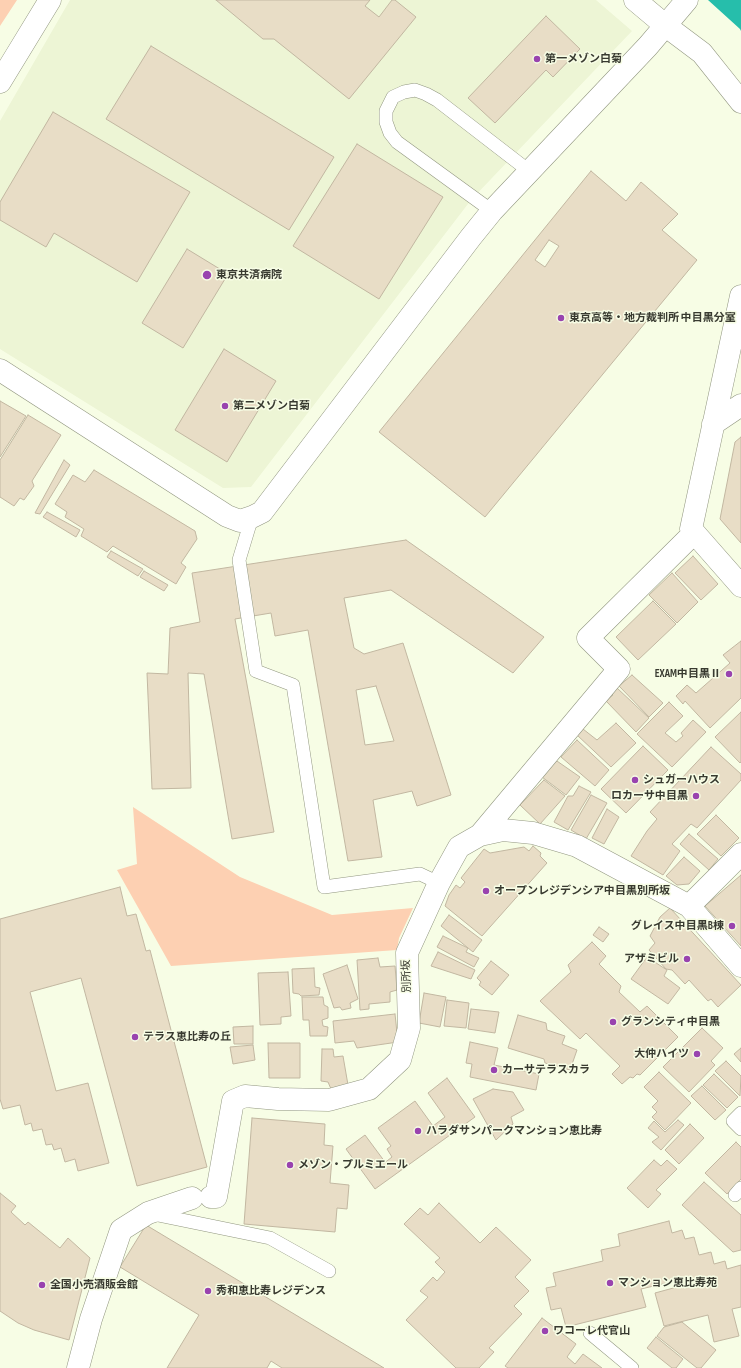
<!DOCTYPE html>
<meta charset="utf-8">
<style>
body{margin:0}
canvas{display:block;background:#f7fde5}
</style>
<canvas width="741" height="1368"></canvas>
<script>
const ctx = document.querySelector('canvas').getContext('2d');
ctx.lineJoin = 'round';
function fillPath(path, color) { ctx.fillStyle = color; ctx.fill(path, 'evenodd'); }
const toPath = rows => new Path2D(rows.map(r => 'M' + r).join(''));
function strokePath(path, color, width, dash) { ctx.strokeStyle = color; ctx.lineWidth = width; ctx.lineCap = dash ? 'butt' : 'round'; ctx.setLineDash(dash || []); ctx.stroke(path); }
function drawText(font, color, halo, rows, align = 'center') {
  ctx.font = font + ' "Sofia Sans Condensed","Noto Sans JP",sans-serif'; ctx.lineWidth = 3; ctx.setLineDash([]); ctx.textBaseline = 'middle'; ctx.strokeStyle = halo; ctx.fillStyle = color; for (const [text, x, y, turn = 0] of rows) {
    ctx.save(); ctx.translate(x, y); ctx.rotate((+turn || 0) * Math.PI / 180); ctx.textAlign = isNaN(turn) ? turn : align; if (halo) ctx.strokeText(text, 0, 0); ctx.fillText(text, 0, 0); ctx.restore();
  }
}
fillPath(toPath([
 [70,0,596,0,632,31,471,200,251,487,223,488,0,349,0,121]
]), '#edf5d5');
fillPath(toPath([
 [0,0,17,0,0,26],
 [133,807,240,877,332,915,413,908,399,938,397,950,171,966,117,870,137,864]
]), '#fdd0b2');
fillPath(toPath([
 [708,0,741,0,741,31,740,29]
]), '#26beab');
const building = toPath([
 [216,0,370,0,365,6,379,17,392,0,395,0,416,17,349,99,274,39,263,39,216,0],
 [546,16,580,49,553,77,546,70,495,123,468,98,546,16],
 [151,46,334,157,289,230,106,119,151,46],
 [53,112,190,192,137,282,54,233,46,247,0,220,0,202,53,112],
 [357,144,443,197,379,299,293,246,357,144],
 [591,171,626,201,641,182,678,214,662,230,697,260,485,517,379,432,591,171],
 [549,240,559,246,545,267,535,260,549,240],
 [187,249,228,274,183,348,142,323,187,249],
 [224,349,276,381,227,462,175,430,224,349],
 [0,401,26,416,0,457,0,401],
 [28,415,61,435,32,481,34,486,24,500,20,498,14,506,0,497,0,460,28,415],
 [741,437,741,543,720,519,735,442,741,437],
 [64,460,70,465,40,514,35,513,64,460],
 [94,470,195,531,197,539,181,563,186,567,176,584,113,546,107,552,81,536,84,529,65,517,67,512,55,504,73,475,85,482,94,470],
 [47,512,80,530,76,537,43,517,47,512],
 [406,540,544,637,513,673,391,590,344,598,354,648,364,654,403,643,451,795,417,806,412,791,373,800,382,857,348,861,308,630,275,636,271,613,235,619,274,832,232,839,204,674,188,673,191,788,152,789,147,673,168,674,170,628,200,622,192,573,406,540],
 [376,686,394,741,365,745,356,690,376,686],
 [111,551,143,569,138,576,107,557,111,551],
 [693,556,718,584,701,600,675,573,693,556],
 [144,571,168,585,164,591,140,577,144,571],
 [672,573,698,602,677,623,649,595,672,573],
 [653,601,676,624,638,660,616,637,653,601],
 [741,641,741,698,710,728,685,701,683,704,676,696,687,685,696,693,730,663,723,655,741,641],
 [632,675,663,703,649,717,619,686,632,675],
 [617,688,649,718,636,732,606,701,613,695,611,693,617,688],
 [669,702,683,716,665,733,676,742,683,736,681,733,693,720,706,732,672,767,637,734,669,702],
 [741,712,741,762,740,763,715,737,741,712],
 [616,723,636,743,611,767,577,735,583,729,597,740,616,723],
 [577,740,609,770,595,786,561,757,577,740],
 [643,746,668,770,626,813,601,789,643,746],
 [711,747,741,774,741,780,697,828,691,824,672,844,680,851,663,875,631,856,647,831,657,819,650,812,711,747],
 [554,759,580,777,566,795,542,777,554,759],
 [544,780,565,796,540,824,520,805,544,780],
 [579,786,591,792,568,830,554,822,568,796,573,796,579,786],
 [591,795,607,803,586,839,571,830,591,795],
 [607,809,619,817,604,844,592,838,607,809],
 [716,815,739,838,721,856,697,834,716,815],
 [689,834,718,859,709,870,680,844,689,834],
 [533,846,541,853,540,856,547,863,482,936,445,906,449,895,456,885,460,888,465,882,461,878,484,849,490,853,524,847,529,851,533,846],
 [684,857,700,871,689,884,677,885,666,876,684,857],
 [741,875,741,946,705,906,741,875],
 [120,887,127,916,136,914,146,951,150,950,207,1167,137,1186,81,978,30,992,56,1091,88,1083,109,1163,78,1171,75,1159,65,1162,61,1148,54,1150,52,1144,46,1145,42,1129,33,1131,31,1123,25,1125,20,1105,3,1109,0,1099,0,919,120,887],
 [670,908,741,985,718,1007,711,999,708,1001,689,980,685,984,672,970,666,969,649,950,655,943,650,936,660,917,670,908],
 [449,915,482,940,473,952,441,926,449,915],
 [599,927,609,934,603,942,593,935,599,927],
 [443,936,468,948,466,952,479,958,474,967,437,947,443,936],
 [592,942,606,956,599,964,621,986,619,992,640,1012,647,1006,678,1037,640,1075,637,1074,633,1078,630,1077,622,1084,612,1074,620,1066,586,1033,580,1039,540,1001,571,972,568,965,592,942],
 [438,952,475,970,471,979,431,966,438,952],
 [647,957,667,970,664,976,680,988,668,1004,631,979,647,957],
 [378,958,380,967,395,966,397,990,390,992,390,1002,369,1004,369,1009,360,1010,357,960,378,958],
 [491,961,509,975,492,995,479,985,481,982,477,978,491,961],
 [347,965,358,999,350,1003,351,1008,342,1010,340,1007,334,1008,323,974,347,965],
 [314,968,315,987,320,988,319,995,301,996,299,994,293,993,292,969,314,968],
 [288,972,291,1016,281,1017,281,1024,260,1025,258,973,288,972],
 [424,993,446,997,440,1027,419,1023,424,993],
 [302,997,323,997,324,1005,328,1007,328,1018,322,1020,323,1026,328,1027,327,1036,310,1036,309,1020,303,1020,302,997],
 [447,1000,469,1003,466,1028,444,1026,447,1000],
 [471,1009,499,1012,495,1033,468,1029,471,1009],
 [395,1014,398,1042,357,1048,354,1041,335,1043,333,1021,395,1014],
 [518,1015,546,1023,547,1030,565,1036,562,1044,577,1050,570,1070,545,1063,544,1059,508,1048,518,1015],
 [253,1026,253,1044,234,1044,233,1027,253,1026],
 [702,1028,723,1048,711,1061,715,1065,689,1092,663,1067,702,1028],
 [470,1042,498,1048,494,1065,539,1074,536,1090,470,1077,472,1064,466,1063,470,1042],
 [268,1043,300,1043,300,1078,269,1078,268,1043],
 [253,1045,255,1060,233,1064,230,1047,253,1045],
 [741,1048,741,1062,734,1054,741,1048],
 [322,1049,333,1049,334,1057,343,1056,348,1085,331,1089,328,1082,321,1081,322,1049],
 [726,1061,741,1076,740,1096,715,1071,726,1061],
 [659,1072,691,1103,665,1130,652,1117,657,1112,652,1107,658,1101,644,1087,659,1072],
 [714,1074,738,1097,727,1108,703,1085,714,1074],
 [447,1078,475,1117,375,1189,346,1149,365,1135,385,1162,387,1161,392,1157,387,1149,391,1146,378,1128,415,1101,433,1126,445,1117,428,1093,447,1078],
 [702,1086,726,1110,715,1120,691,1096,702,1086],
 [493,1089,513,1092,524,1110,511,1117,513,1124,496,1140,473,1099,493,1089],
 [252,1118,325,1124,324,1145,333,1146,330,1183,349,1185,347,1209,337,1208,335,1232,244,1224,252,1118],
 [678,1120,684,1125,661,1150,652,1142,659,1137,648,1128,654,1121,665,1132,678,1120],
 [690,1124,704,1138,679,1164,665,1150,690,1124],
 [736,1142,741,1147,741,1179,727,1194,705,1173,736,1142],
 [654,1160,661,1166,667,1160,677,1169,656,1190,661,1194,648,1208,627,1188,654,1160],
 [704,1182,741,1215,741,1250,733,1252,682,1205,704,1182],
 [0,1193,16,1206,11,1212,25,1225,28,1222,60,1248,68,1238,90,1258,69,1340,34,1330,18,1323,0,1311,0,1193],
 [439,1203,480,1243,496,1227,531,1260,515,1277,529,1291,514,1306,522,1314,489,1348,494,1352,479,1368,456,1368,406,1320,428,1297,420,1291,433,1277,437,1281,445,1272,435,1262,440,1258,404,1224,420,1208,428,1215,439,1203],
 [669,1221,672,1233,682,1230,685,1239,694,1237,699,1255,711,1252,714,1264,725,1261,727,1269,741,1265,741,1307,732,1309,739,1336,714,1342,708,1315,664,1326,655,1293,677,1287,675,1281,641,1289,646,1307,566,1327,561,1308,551,1310,546,1288,556,1286,553,1273,603,1261,601,1250,620,1246,618,1234,669,1221],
 [146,1225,384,1368,282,1368,271,1361,267,1368,167,1368,199,1315,120,1267,146,1225],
 [542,1318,576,1344,567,1357,575,1364,583,1354,602,1368,508,1368,505,1366,542,1318],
 [682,1322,716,1350,701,1368,697,1368,657,1336,664,1327,682,1322],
 [656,1337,683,1359,676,1368,672,1368,647,1348,656,1337]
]);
fillPath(building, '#e8ddc6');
strokePath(building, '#c2b7a1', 1);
const lane = toPath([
 [492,211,397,142,390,133,386,122,386,111,393,97,404,92,415,90,426,94,437,100,529,171],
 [252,517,239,560,256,671,293,685,324,887,420,874,439,883],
 [741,1113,733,1121,741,1129],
 [735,1195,741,1188],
 [153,1214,270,1238,329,1271],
 [590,1333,632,1368]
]);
const street = toPath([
 [666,26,702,53,741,102],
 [741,296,691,529,741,586],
 [0,370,227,516,240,521,252,517,262,512,471,237,492,211,648,46,687,0],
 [713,424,741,405],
 [480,835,619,669,588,638,694,533],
 [689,906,741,854],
 [211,1197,216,1197,233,1101,245,1096,278,1099,329,1100,369,1089,400,1060,409,1028,407,953,439,883,459,847,480,835,503,830,533,833,577,846,689,906,741,966],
 [78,1368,91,1319,121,1230,148,1213,192,1198]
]);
const secondary = toPath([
 [635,0,666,26],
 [0,82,50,0]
]);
strokePath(lane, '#929781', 14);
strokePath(street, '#929781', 23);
strokePath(secondary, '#929781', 23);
strokePath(lane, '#fff', 13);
strokePath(street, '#fff', 22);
strokePath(secondary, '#fff', 22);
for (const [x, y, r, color] of [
 [537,59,4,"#9943af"],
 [207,275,5,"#9943af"],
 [561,318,4,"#9943af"],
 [225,406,4,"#9943af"],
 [729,674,4,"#9943af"],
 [635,780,4,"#9943af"],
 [696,796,4,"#9943af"],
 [486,891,4,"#9943af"],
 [732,926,4,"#9943af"],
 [687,959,4,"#9943af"],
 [613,1022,4,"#9943af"],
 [135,1037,4,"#9943af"],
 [697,1054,4,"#9943af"],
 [494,1070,4,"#9943af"],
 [418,1131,4,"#9943af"],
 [290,1165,4,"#9943af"],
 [610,1283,4,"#9943af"],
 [42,1285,4,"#9943af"],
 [208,1291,4,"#9943af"],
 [545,1331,4,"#9943af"]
]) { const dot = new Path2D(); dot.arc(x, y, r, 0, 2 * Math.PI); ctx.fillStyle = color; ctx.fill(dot); strokePath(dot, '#f7fde5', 1.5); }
drawText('bold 11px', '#383a30', '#f7fde5', [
 ["第一メゾン白菊",545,59],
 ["東京共済病院",216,275],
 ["東京高等・地方裁判所 中目黒分室",569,318],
 ["第二メゾン白菊",233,406],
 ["EXAM中目黒Ⅱ",721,674,"right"],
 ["シュガーハウス",643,780],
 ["ロカーサ中目黒",688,796,"right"],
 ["オープンレジデンシア中目黒別所坂",494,891],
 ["グレイス中目黒B棟",724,926,"right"],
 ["アザミビル",679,959,"right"],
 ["グランシティ中目黒",621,1022],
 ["テラス恵比寿の丘",143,1037],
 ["大仲ハイツ",689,1054,"right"],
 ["カーサテラスカラ",502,1070],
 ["ハラダサンパークマンション恵比寿",426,1131],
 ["メゾン・プルミエール",298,1165],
 ["マンション恵比寿苑",618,1283],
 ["全国小売酒販会館",50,1285],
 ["秀和恵比寿レジデンス",216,1291],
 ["ワコーレ代官山",553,1331]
], 'left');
drawText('11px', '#383a30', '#f7fde5', [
 ["別所坂",407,976,-92]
]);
</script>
